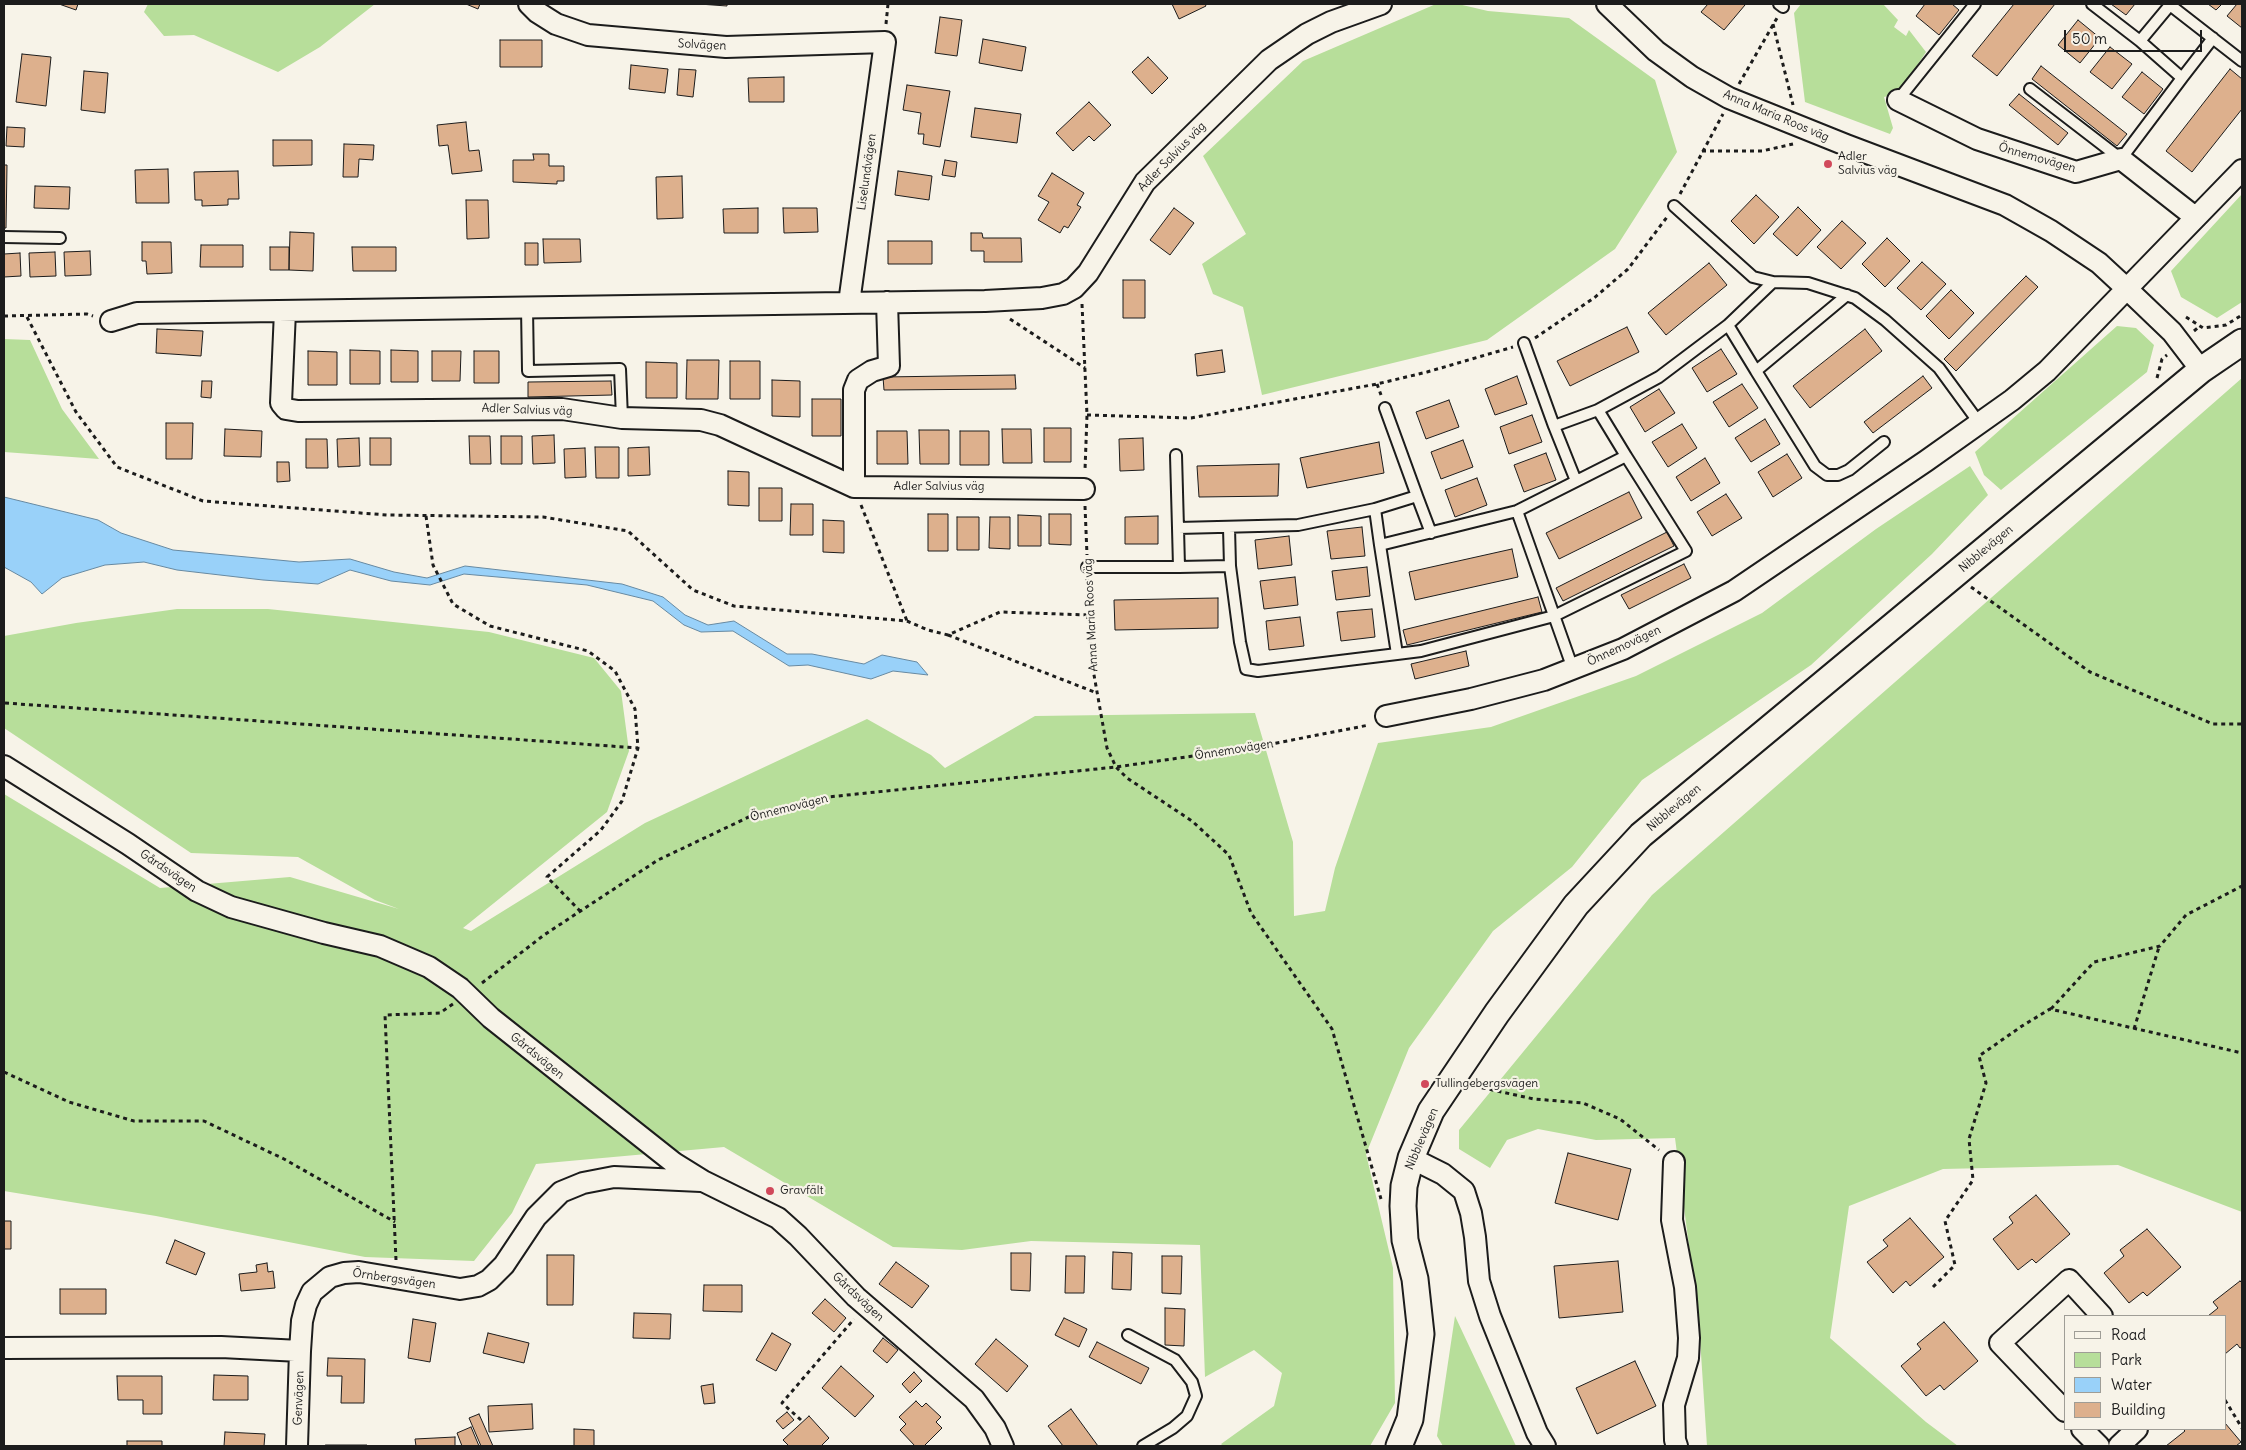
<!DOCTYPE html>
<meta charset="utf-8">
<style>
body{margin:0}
#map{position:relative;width:2246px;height:1450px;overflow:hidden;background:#f7f3e8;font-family:Delius,sans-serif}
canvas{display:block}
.frame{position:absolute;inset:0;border:5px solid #1c1c1c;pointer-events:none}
.legend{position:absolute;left:2064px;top:1315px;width:162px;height:115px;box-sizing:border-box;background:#f7f3e8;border:1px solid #9f9d96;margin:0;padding:6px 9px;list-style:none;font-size:15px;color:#1c1c1c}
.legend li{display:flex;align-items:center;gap:10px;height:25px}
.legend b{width:25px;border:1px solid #9f9d96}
.scale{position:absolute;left:2064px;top:30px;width:138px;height:22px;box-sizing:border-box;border:2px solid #1c1c1c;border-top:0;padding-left:6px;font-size:15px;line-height:18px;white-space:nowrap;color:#1c1c1c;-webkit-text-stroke:4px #f7f3e8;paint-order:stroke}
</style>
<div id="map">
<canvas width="2246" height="1450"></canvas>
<div class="frame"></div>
<ul class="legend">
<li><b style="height:6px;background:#f7f3e8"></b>Road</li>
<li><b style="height:14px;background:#b7de9a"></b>Park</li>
<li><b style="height:14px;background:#99d1f9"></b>Water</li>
<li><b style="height:14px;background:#ddb08d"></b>Building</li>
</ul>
<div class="scale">50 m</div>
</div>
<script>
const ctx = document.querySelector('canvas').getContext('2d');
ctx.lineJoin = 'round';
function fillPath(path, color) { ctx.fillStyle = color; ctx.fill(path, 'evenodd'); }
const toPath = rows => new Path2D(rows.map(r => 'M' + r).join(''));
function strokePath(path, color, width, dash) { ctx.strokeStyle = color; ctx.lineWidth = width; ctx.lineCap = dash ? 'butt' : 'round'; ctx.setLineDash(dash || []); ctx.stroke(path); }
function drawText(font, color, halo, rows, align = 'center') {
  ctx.font = font + ' Delius,sans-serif'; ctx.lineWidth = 4.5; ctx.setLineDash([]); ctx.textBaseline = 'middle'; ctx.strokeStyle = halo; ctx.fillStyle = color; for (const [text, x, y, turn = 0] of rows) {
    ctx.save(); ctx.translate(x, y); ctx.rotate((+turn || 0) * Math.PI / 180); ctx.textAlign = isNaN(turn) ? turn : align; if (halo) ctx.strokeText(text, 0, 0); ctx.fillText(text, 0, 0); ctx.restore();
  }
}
fillPath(toPath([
 [148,4,375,4,320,47,278,72,194,35,164,36,144,12],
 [1436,4,1458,4,1488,11,1569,18,1655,80,1677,152,1615,249,1487,340,1262,395,1243,307,1213,294,1202,264,1246,234,1203,156,1303,61],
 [1801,4,1883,4,1898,20,1894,27,1906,36,1909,30,1926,52,1899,93,1884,97,1893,128,1890,134,1805,102,1794,13],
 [2242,194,2242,302,2217,318,2181,297,2171,271],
 [2117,326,2136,328,2154,345,2147,372,2001,490,1984,475,1975,452],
 [4,339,30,340,62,409,99,459,4,452],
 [2242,378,2242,1212,2118,1165,1943,1169,1849,1206,1830,1338,1926,1422,1958,1446,1707,1446,1699,1323,1675,1138,1596,1140,1538,1129,1507,1140,1490,1168,1459,1149,1459,1130,1652,895],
 [1970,466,1988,495,1932,554,1811,665,1642,780,1572,867,1493,931,1409,1048,1366,1154,1393,1268,1395,1403,1370,1446,1223,1446,1221,1444,1274,1406,1282,1373,1254,1350,1205,1377,1200,1245,1031,1241,962,1250,893,1247,724,1147,536,1164,512,1213,474,1261,365,1257,156,1216,4,1191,4,794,160,888,290,877,399,909,375,900,298,857,191,853,4,728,4,636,76,623,177,609,268,609,489,632,594,658,621,691,629,751,607,812,463,928,471,931,645,823,867,719,931,755,945,768,1035,716,1255,713,1293,842,1294,916,1325,911,1335,868,1378,743,1491,727,1636,676,1762,613,1876,529],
 [1455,1316,1516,1446,1443,1446,1437,1436]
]), '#b7de9a');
const water = toPath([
 [4,497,98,520,121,533,173,550,299,562,350,559,394,572,427,578,465,566,622,584,663,597,685,615,708,625,734,621,787,654,812,654,864,664,882,655,917,662,928,675,893,671,871,679,808,665,789,666,733,631,701,632,684,625,653,601,587,585,464,574,430,585,391,581,350,570,318,584,263,580,177,570,144,562,105,565,62,578,42,594,31,582,4,567,4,497]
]);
fillPath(water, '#99d1f9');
strokePath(water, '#6789a1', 1);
const building = toPath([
 [59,4,78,4,76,10,59,4],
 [466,4,480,4,478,9,466,4],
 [699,4,727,4,727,6,699,4],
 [1172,4,1205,4,1206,6,1179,19,1172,4],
 [1708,4,1743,4,1745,5,1724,30,1701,12,1708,4],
 [1925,4,1952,4,1959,10,1939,35,1916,16,1925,4],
 [2014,4,2055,4,1997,76,1972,56,2014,4],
 [2111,4,2135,4,2126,15,2111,4],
 [2208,4,2222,4,2216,10,2208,4],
 [2237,4,2242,4,2242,28,2227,16,2237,4],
 [940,17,962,20,957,56,935,53,940,17],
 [2078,20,2100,38,2080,63,2058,45,2078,20],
 [983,39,1026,47,1022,71,979,63,983,39],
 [500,40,542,40,542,67,500,67,500,40],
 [2110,47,2132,64,2112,89,2090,72,2110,47],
 [22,54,51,57,46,106,16,102,22,54],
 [1148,57,1168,78,1152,94,1132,72,1148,57],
 [631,65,668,69,665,93,629,89,631,65],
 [2041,66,2127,134,2117,146,2032,79,2041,66],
 [679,69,696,70,693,97,677,95,679,69],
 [2230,69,2242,79,2242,109,2192,172,2166,151,2230,69],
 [84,71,108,73,105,113,81,110,84,71],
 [2142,72,2163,89,2144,114,2122,97,2142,72],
 [784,77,784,102,749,102,748,78,784,77],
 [907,85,950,91,940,147,923,144,924,134,918,134,921,113,903,110,907,85],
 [2019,94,2068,133,2058,145,2009,105,2019,94],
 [1089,102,1111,125,1094,141,1089,136,1073,151,1056,133,1089,102],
 [975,108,1021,114,1017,143,971,137,975,108],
 [466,122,469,151,479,150,482,171,452,174,448,145,439,146,437,125,466,122],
 [7,127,25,128,24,147,6,146,7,127],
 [273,140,312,140,312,165,273,166,273,140],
 [344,144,374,145,373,160,359,159,358,177,343,177,344,144],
 [533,154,549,154,549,166,564,166,564,181,557,181,557,184,513,182,513,160,534,160,533,154],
 [945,160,957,162,955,177,942,175,945,160],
 [4,165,7,165,6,228,4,228,4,165],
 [168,169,169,203,136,203,135,170,168,169],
 [238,171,239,199,228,199,228,205,202,206,202,200,195,200,194,172,238,171],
 [898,171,932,176,929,200,895,195,898,171],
 [1052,173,1084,193,1077,205,1081,207,1068,228,1064,226,1060,233,1038,220,1049,202,1038,196,1052,173],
 [682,176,683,218,657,219,656,177,682,176],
 [35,186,70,187,69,209,34,208,35,186],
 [1756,195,1779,217,1754,244,1731,221,1756,195],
 [466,200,488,200,489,238,467,239,466,200],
 [1798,207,1821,230,1797,256,1773,234,1798,207],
 [758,208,758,233,724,233,723,209,758,208],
 [783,208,817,208,818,232,784,233,783,208],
 [1174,208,1194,223,1170,255,1150,240,1174,208],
 [1842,221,1866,243,1841,269,1817,247,1842,221],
 [290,232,314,233,313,271,289,270,290,232],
 [971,233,982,233,983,238,1021,238,1022,262,984,262,984,251,971,251,971,233],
 [1887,238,1910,261,1885,287,1862,264,1887,238],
 [543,239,580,239,581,262,544,263,543,239],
 [888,241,932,241,932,264,888,264,888,241],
 [142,242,171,242,172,273,147,274,146,261,142,261,142,242],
 [525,243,538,243,538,265,525,265,525,243],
 [201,245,243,245,243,267,200,267,201,245],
 [270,247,289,247,289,270,270,270,270,247],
 [352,247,396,247,396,271,353,271,352,247],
 [90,251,91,275,65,276,64,252,90,251],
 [55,252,56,276,30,277,29,253,55,252],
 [20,253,21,276,4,277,4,254,20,253],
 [1922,262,1946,284,1921,310,1897,288,1922,262],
 [1709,263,1727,285,1666,335,1648,313,1709,263],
 [2026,276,2038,287,1956,371,1944,359,2026,276],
 [1123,280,1145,280,1145,318,1123,318,1123,280],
 [1951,290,1974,313,1949,339,1926,316,1951,290],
 [1627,327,1639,352,1570,386,1557,361,1627,327],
 [157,329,203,331,201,356,156,353,157,329],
 [1865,329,1882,351,1810,408,1793,386,1865,329],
 [1721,349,1737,374,1707,392,1692,368,1721,349],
 [350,350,380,351,380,384,350,384,350,350],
 [391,350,418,351,418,382,391,382,391,350],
 [1222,350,1225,372,1197,376,1195,354,1222,350],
 [308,351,337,352,337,385,308,385,308,351],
 [432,351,461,351,460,381,432,381,432,351],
 [474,351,499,351,499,383,474,383,474,351],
 [687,360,719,360,718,399,686,399,687,360],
 [730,361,760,361,760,399,730,399,730,361],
 [646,362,677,363,677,398,646,398,646,362],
 [1015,375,1016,389,884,390,883,377,1015,375],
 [1517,376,1527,404,1495,415,1485,389,1517,376],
 [1923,376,1932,388,1873,433,1864,422,1923,376],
 [772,380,800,381,800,417,772,416,772,380],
 [202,381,212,381,211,398,201,397,202,381],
 [611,381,612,395,528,397,528,382,611,381],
 [1742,384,1758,408,1729,427,1713,402,1742,384],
 [1659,389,1675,413,1645,432,1630,407,1659,389],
 [812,399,841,399,841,436,812,436,812,399],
 [1449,400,1459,427,1426,439,1416,412,1449,400],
 [1532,415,1542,442,1509,454,1500,427,1532,415],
 [1765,419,1780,444,1751,462,1735,438,1765,419],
 [166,423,193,423,192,459,166,459,166,423],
 [1682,424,1697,448,1668,467,1652,442,1682,424],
 [1044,428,1071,428,1071,462,1044,462,1044,428],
 [225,429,262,431,261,457,224,456,225,429],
 [1002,429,1031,429,1032,463,1003,463,1002,429],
 [919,430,949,430,949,464,920,464,919,430],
 [877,431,907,431,908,464,877,464,877,431],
 [960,431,989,431,989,465,960,465,960,431],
 [554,435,555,463,533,464,532,436,554,435],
 [469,436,490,436,491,464,470,464,469,436],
 [501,436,522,436,522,464,501,464,501,436],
 [359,438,360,466,338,467,337,439,359,438],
 [370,438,391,438,391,465,370,465,370,438],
 [1143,438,1144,470,1120,471,1119,439,1143,438],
 [306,439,327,439,328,468,306,468,306,439],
 [1463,440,1473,467,1441,479,1431,452,1463,440],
 [1379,442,1384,473,1307,488,1300,458,1379,442],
 [595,447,619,447,619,478,596,478,595,447],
 [649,447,650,475,628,476,628,448,649,447],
 [585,448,586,477,565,478,564,449,585,448],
 [1546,453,1556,480,1524,492,1514,465,1546,453],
 [1787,454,1802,478,1773,497,1758,472,1787,454],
 [1705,458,1720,483,1691,501,1676,477,1705,458],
 [277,462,289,462,290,481,277,482,277,462],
 [1279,464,1278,496,1199,497,1197,466,1279,464],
 [728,471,749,472,749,506,728,505,728,471],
 [1477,478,1487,505,1455,517,1445,490,1477,478],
 [759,488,782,488,782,521,759,521,759,488],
 [1629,492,1642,518,1559,559,1546,533,1629,492],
 [1726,494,1742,518,1712,536,1697,512,1726,494],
 [791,504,813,504,813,535,790,535,791,504],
 [928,514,948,514,948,551,928,551,928,514],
 [1049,514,1071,514,1071,545,1049,544,1049,514],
 [1018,515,1041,516,1041,546,1018,546,1018,515],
 [1158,516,1158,544,1125,544,1125,517,1158,516],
 [957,517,979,517,979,550,957,550,957,517],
 [990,517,1010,517,1010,549,989,548,990,517],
 [823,520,844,521,844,553,823,552,823,520],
 [1362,527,1365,556,1331,559,1327,531,1362,527],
 [1667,532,1674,546,1563,601,1556,588,1667,532],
 [1289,536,1292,565,1258,569,1255,540,1289,536],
 [1512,549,1518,577,1415,600,1409,572,1512,549],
 [1684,564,1691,578,1629,609,1621,595,1684,564],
 [1367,567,1370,596,1336,600,1332,571,1367,567],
 [1295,577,1298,605,1264,609,1260,581,1295,577],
 [1538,597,1542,612,1407,645,1403,630,1538,597],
 [1218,598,1218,628,1115,630,1114,600,1218,598],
 [1372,609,1375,637,1341,641,1337,612,1372,609],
 [1300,617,1304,646,1269,650,1266,621,1300,617],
 [1466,651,1469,666,1415,679,1411,664,1466,651],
 [1568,1153,1631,1169,1618,1220,1555,1203,1568,1153],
 [2036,1195,2070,1234,2036,1263,2032,1259,2018,1270,1993,1239,2013,1223,2009,1217,2036,1195],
 [1910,1218,1944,1257,1910,1286,1906,1281,1893,1293,1867,1262,1888,1246,1883,1240,1910,1218],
 [4,1221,11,1221,11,1249,4,1249,4,1221],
 [2147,1229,2181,1267,2147,1296,2143,1292,2129,1303,2104,1273,2124,1256,2120,1250,2147,1229],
 [175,1240,205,1253,196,1275,166,1263,175,1240],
 [1113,1252,1132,1253,1131,1290,1112,1289,1113,1252],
 [1011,1253,1031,1253,1030,1291,1011,1290,1011,1253],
 [547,1255,574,1255,573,1305,547,1305,547,1255],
 [1066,1256,1085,1256,1084,1293,1065,1293,1066,1256],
 [1162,1256,1182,1256,1181,1294,1162,1293,1162,1256],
 [1618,1261,1623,1312,1559,1318,1554,1266,1618,1261],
 [896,1262,929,1286,912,1308,879,1284,896,1262],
 [267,1263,268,1272,273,1271,275,1288,241,1291,239,1274,257,1272,256,1265,267,1263],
 [2240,1281,2242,1283,2242,1347,2240,1348,2237,1344,2225,1354,2225,1316,2208,1316,2218,1308,2213,1302,2240,1281],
 [704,1285,742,1285,742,1312,703,1311,704,1285],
 [60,1289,106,1289,106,1314,60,1314,60,1289],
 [825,1299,846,1318,834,1332,812,1313,825,1299],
 [1165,1308,1185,1309,1184,1346,1165,1345,1165,1308],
 [634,1313,671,1314,670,1339,633,1338,634,1313],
 [1064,1318,1087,1329,1079,1347,1055,1335,1064,1318],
 [413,1319,436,1323,430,1362,408,1358,413,1319],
 [1944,1322,1978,1361,1944,1390,1940,1385,1926,1396,1901,1366,1921,1349,1917,1344,1944,1322],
 [488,1333,529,1343,524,1363,483,1353,488,1333],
 [772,1333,791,1344,776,1371,756,1360,772,1333],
 [883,1338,898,1350,887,1363,873,1351,883,1338],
 [996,1339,1028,1366,1007,1392,975,1364,996,1339],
 [1097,1342,1149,1368,1141,1384,1089,1357,1097,1342],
 [328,1358,365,1359,364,1403,341,1403,342,1376,327,1376,328,1358],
 [1635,1361,1656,1406,1597,1434,1576,1388,1635,1361],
 [841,1366,874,1396,855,1417,822,1388,841,1366],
 [914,1372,922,1381,910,1393,902,1384,914,1372],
 [214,1375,248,1376,248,1400,213,1400,214,1375],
 [117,1376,162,1376,162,1414,143,1414,143,1400,118,1400,117,1376],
 [713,1384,715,1403,704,1404,701,1386,713,1384],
 [916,1401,922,1407,926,1403,941,1417,936,1422,942,1428,924,1446,915,1446,900,1430,906,1424,899,1417,916,1401],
 [532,1404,533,1429,489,1432,488,1406,532,1404],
 [1071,1409,1098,1446,1063,1446,1048,1426,1071,1409],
 [787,1412,794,1420,783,1429,776,1421,787,1412],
 [479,1414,493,1446,481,1446,469,1418,479,1414],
 [809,1416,829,1438,821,1446,789,1446,783,1440,809,1416],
 [2225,1423,2241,1442,2236,1446,2166,1446,2185,1431,2183,1429,2225,1429,2225,1423],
 [471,1427,479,1446,462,1446,457,1433,471,1427],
 [574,1429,594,1430,594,1446,574,1446,574,1429],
 [225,1432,265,1434,264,1446,224,1446,225,1432],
 [455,1437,455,1446,416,1446,415,1439,455,1437],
 [127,1441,162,1441,162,1446,127,1446,127,1441],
 [326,1445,367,1445,367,1446,327,1446,326,1445]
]);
fillPath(building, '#ddb08d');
strokePath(building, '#1c1c1c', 1);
const service = toPath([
 [1779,4,1783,7],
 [2092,4,2140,41,2170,5,2242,61],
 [2140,41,2182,78,2213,38],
 [2030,89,2121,159,2182,78],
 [1898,100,1975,4],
 [1674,206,1753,277,1773,282],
 [4,237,60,238],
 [527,308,528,371,620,369,622,418],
 [1728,325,1773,282,1808,283,1855,298,1885,320,1939,368,1980,424],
 [1524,343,1554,426],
 [1756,371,1815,466,1827,475,1838,475,1849,470,1884,442],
 [1385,408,1417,496],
 [1176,455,1178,528],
 [1576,481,1554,426,1598,410],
 [1375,509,1417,496,1431,533],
 [1517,511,1573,669],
 [1230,566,1240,642,1246,669,1258,671,1397,654,1380,545],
 [1087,567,1179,567,1178,528,1298,525,1375,509,1380,545,1517,511,1626,456,1598,410,1659,377,1728,325,1756,371,1847,295],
 [1179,567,1230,566,1229,528],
 [1397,654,1421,651,1554,616,1686,551,1626,456],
 [1128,1335,1175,1360,1192,1382,1196,1396,1187,1416,1173,1428,1143,1446]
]);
const minor = toPath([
 [529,4,537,12,556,24,588,35,726,47,885,42,849,303],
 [1607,4,1656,51,1692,77,1729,98,1846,145,2005,205,2051,231,2099,263,2126,288,2172,332,2201,370],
 [1898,100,1977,139,2076,172,2121,159,2195,217],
 [285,311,281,403,286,409,298,411,562,409,622,418,701,420,720,425,854,487,854,390,858,380,872,371,889,366,887,302],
 [111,321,137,313,985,301,1042,298,1063,294,1074,288,1088,273,1145,182,1269,60,1307,34,1331,22,1381,4],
 [854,487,1084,489],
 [1386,716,1471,699,1544,680,1623,649,1734,591,1926,461,2012,400,2047,371,2242,170],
 [4,766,128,844,197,891,231,907,324,933,380,946,429,967,460,988,491,1018,674,1163,703,1181,778,1218,798,1236,856,1297,974,1399,995,1428,1003,1446],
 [1411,1158,1443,1174,1464,1191,1471,1213,1475,1237,1479,1281,1490,1316,1537,1433,1545,1446],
 [1674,1162,1672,1220,1685,1287,1689,1338,1688,1358,1674,1405,1675,1440,1677,1446],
 [4,1348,221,1347,300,1351,302,1321,306,1305,312,1292,330,1277,344,1273,359,1272,460,1289,478,1286,489,1280,504,1265,536,1217,561,1192,583,1183,614,1177,701,1181],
 [2065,1411,2000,1343,2069,1280,2102,1316],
 [2082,1429,2099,1446],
 [297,1446,300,1351],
 [2119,1446,2137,1429]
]);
const tertiary = toPath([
 [1399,1446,1410,1419,1421,1334,1415,1279,1405,1240,1403,1206,1404,1186,1411,1158,1431,1111,1497,1013,1576,905,1641,835,2201,370,2242,342]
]);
strokePath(service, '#1c1c1c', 14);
strokePath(minor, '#1c1c1c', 24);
strokePath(tertiary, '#1c1c1c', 29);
strokePath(toPath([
 [886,24,888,4],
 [1773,24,1793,105],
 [1739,84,1777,18],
 [1702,151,1762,151,1793,144],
 [1680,194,1723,114],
 [1082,304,1087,415,1085,470],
 [4,316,87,314,93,316],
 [27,317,76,412,117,467,203,501,387,515,543,517,628,531,693,590,734,606,907,621,928,630,948,635,1000,612,1089,615],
 [2186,317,2203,328,2226,325,2242,315],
 [1010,319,1085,368],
 [2194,331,2200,326],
 [1535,338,1594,298,1628,269,1667,217],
 [2157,378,2162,359,2167,355],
 [1377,384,1381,395],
 [1087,415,1191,418,1377,384,1427,372,1513,347],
 [861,505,907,621],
 [1085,506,1087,555],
 [426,516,433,565,453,604,490,626,588,651,615,671,635,709,638,748,622,801,601,830,547,877,580,911],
 [1087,579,1091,658,1107,748,1116,767,1127,778,1192,821,1229,855,1251,913,1332,1029,1381,1199],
 [1971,587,2090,672,2213,724,2242,724],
 [948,635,1097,693],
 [5,703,638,748],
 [482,983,544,935,658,860,753,815,819,798,1116,767,1256,747,1369,725],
 [2051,1009,2094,962,2160,946,2186,915,2242,886],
 [2134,1029,2159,947],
 [4,1072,69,1102,134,1121,204,1121,284,1159,395,1222],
 [1474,1086,1534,1099,1583,1103,1620,1119,1659,1150],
 [396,1260,385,1015,440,1013,453,1004],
 [1933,1287,1955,1265,1945,1221,1973,1180,1969,1139,1986,1083,1979,1056,2022,1026,2050,1009,2242,1053],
 [2225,1400,2242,1428],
 [801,1420,782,1403,854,1319]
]), '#1c1c1c', 3, [4, 4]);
strokePath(service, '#f7f3e8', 10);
strokePath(minor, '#f7f3e8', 20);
strokePath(tertiary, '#f7f3e8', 25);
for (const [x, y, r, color] of [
 [1828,164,5,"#d1495b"],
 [1425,1084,5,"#d1495b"],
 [770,1191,5,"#d1495b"]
]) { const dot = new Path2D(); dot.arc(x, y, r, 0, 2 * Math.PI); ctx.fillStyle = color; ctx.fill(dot); strokePath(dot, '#f7f3e8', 2); }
drawText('12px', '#1c1c1c', '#f7f3e8', [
 ["Solvägen",702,45,3],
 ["Anna Maria Roos väg",1776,116,23],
 ["Adler Salvius väg",1172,157,-46],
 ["Önnemovägen",2037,158,16],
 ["Liselundvägen",867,172,-82],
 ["Adler Salvius väg",527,410,2],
 ["Adler Salvius väg",939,487],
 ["Nibblevägen",1986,549,-40],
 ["Anna Maria Roos väg",1091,615,-93],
 ["Önnemovägen",1624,646,-25],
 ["Önnemovägen",1234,750,-9],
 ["Önnemovägen",789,808,-14],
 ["Nibblevägen",1674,808,-40],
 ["Gårdsvägen",168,871,34],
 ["Gårdsvägen",537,1056,39],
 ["Nibblevägen",1422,1139,-67],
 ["Örnbergsvägen",394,1279,8],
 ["Gårdsvägen",858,1297,43],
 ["Genvägen",299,1398,-88]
]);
drawText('12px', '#1c1c1c', '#f7f3e8', [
 ["Adler",1838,157],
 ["Salvius väg",1838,171],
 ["Tullingebergsvägen",1435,1084],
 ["Gravfält",780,1191]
], 'left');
</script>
